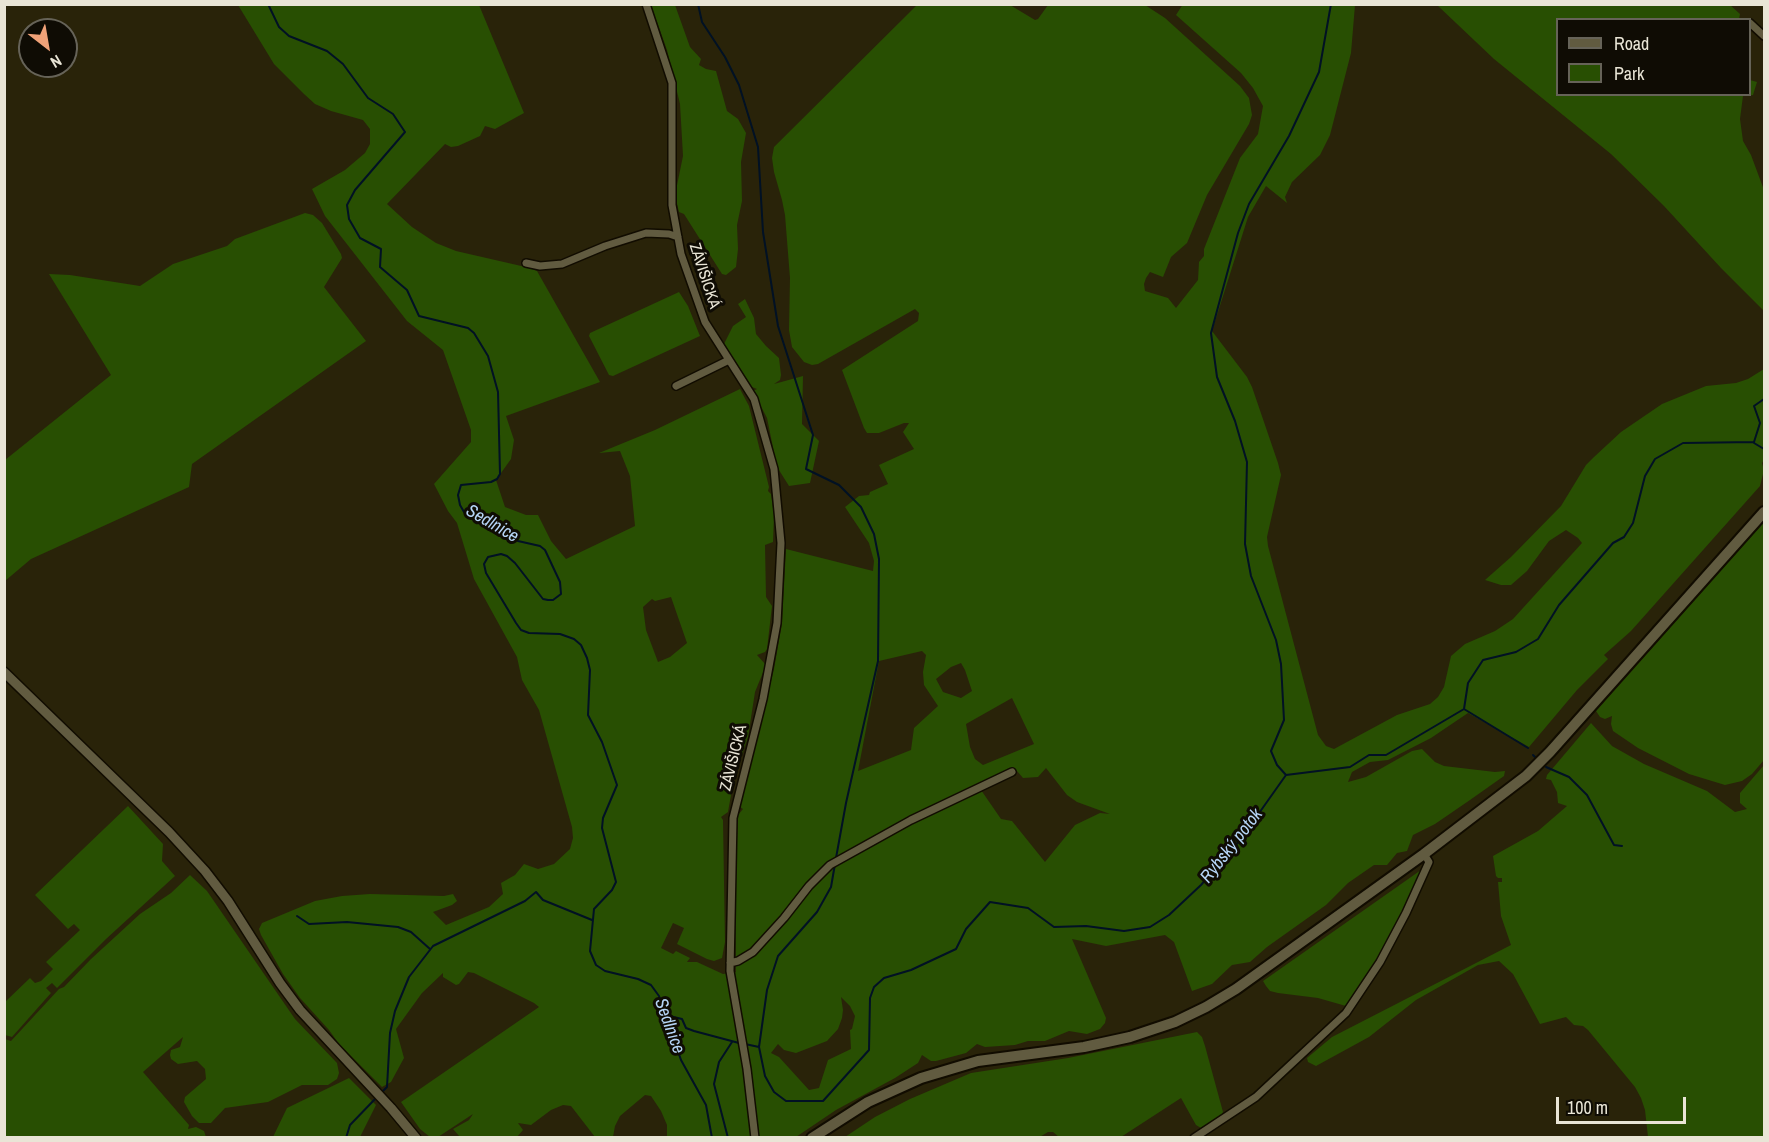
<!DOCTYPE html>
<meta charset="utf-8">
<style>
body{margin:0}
#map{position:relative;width:1769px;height:1142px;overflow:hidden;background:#292309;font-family:"Archivo Narrow",sans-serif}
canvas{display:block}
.frame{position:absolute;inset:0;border:6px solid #e9e5d6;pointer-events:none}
.legend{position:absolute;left:1556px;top:18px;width:195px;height:78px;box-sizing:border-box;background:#0f0c04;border:2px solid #666358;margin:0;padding:8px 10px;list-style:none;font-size:18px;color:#e9e5d6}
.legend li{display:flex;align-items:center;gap:12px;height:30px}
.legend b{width:30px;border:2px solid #666358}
.north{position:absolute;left:18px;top:18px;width:60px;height:60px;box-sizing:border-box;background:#0f0c04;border:2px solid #666358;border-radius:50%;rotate:149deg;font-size:16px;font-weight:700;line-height:24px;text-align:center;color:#e9e5d6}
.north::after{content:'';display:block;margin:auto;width:21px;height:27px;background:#f0a278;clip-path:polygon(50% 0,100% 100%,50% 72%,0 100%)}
.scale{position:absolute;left:1556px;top:1097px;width:130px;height:27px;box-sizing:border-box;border:3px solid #e9e5d6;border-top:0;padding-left:8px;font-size:18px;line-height:21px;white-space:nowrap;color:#e9e5d6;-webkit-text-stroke:4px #0f0c04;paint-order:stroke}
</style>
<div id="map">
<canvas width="1769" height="1142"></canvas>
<div class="frame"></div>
<ul class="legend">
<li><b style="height:8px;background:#615b40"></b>Road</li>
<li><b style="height:16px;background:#284f02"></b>Park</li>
</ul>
<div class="north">N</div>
<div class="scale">100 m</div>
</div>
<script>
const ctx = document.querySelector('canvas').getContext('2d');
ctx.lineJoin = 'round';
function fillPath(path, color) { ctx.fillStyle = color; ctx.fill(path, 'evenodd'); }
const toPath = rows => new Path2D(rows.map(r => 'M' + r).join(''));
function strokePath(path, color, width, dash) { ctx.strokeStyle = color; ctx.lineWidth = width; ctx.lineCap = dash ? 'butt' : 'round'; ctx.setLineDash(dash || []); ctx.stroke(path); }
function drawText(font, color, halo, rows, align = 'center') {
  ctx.font = font + ' "Archivo Narrow",sans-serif'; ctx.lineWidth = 6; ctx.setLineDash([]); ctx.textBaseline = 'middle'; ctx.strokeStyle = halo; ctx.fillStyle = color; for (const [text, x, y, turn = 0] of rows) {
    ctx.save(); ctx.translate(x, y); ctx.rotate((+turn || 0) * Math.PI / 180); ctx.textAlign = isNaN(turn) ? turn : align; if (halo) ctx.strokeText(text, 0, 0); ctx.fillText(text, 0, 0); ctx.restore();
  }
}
fillPath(toPath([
 [1183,4,1355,5,1351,53,1330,135,1320,155,1292,182,1285,197,1287,203,1266,186,1248,217,1212,331,1247,377,1252,387,1278,463,1281,475,1267,537,1268,546,1318,735,1326,746,1334,749,1397,715,1430,704,1438,697,1444,687,1451,656,1465,644,1495,631,1513,619,1582,543,1578,538,1566,530,1549,541,1527,571,1511,585,1501,585,1485,580,1511,557,1561,506,1586,465,1594,457,1621,432,1662,404,1706,386,1736,383,1748,379,1764,369,1764,460,1762,463,1764,470,1760,486,1631,631,1604,655,1608,659,1577,690,1529,747,1468,713,1431,738,1388,760,1370,762,1352,772,1348,782,1366,777,1412,751,1422,749,1435,762,1444,766,1495,772,1505,771,1504,776,1470,800,1435,824,1413,835,1407,851,1397,853,1387,865,1374,865,1348,883,1326,905,1267,947,1250,962,1232,965,1212,984,1192,991,1174,942,1165,935,1106,946,1072,939,1106,1018,1105,1023,1100,1029,1087,1034,1069,1031,1045,1041,1028,1041,1015,1045,985,1047,977,1044,966,1053,936,1061,931,1061,922,1055,918,1063,895,1078,836,1110,796,1137,667,1137,667,1125,661,1111,651,1096,645,1095,620,1116,615,1126,613,1137,595,1137,571,1106,563,1105,551,1110,531,1125,518,1123,523,1130,517,1137,460,1137,453,1129,469,1120,473,1114,438,1137,430,1137,420,1129,401,1102,539,1007,534,1003,474,973,468,972,459,984,456,985,443,977,443,973,422,993,396,1029,404,1058,391,1082,382,1087,339,1044,329,1030,300,998,283,974,261,935,259,929,262,923,315,901,342,896,370,894,444,896,453,894,457,901,452,905,433,912,446,925,489,907,503,894,501,883,515,875,524,864,538,869,554,864,570,849,573,838,572,827,539,710,522,680,517,657,474,579,457,523,448,511,434,484,471,442,471,430,443,350,407,321,325,216,312,189,345,170,365,153,370,144,370,129,363,120,331,111,315,104,304,94,274,64,238,5,479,5,524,113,495,129,485,126,480,136,458,146,451,147,445,144,387,204,412,227,436,243,456,251,530,268,537,271,600,382,506,416,514,440,511,459,496,480,505,507,526,515,538,515,551,541,566,559,635,526,630,476,620,451,599,453,655,430,740,389,749,406,769,487,768,491,771,494,774,515,773,542,765,545,766,597,772,606,767,649,765,652,757,655,766,665,755,692,748,737,734,778,728,812,721,817,723,820,725,942,722,958,714,961,707,959,677,944,684,928,673,923,661,948,673,954,676,951,690,958,687,962,697,962,723,974,736,972,735,890,738,815,743,809,740,807,774,669,782,623,786,549,873,571,874,561,869,543,845,507,859,496,869,495,870,492,888,484,879,465,914,449,903,432,909,423,904,423,879,433,867,433,864,428,842,370,918,321,919,313,915,309,818,364,812,365,804,362,792,347,789,330,790,278,785,215,782,200,774,172,772,158,774,147,917,5,1010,5,1035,20,1038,19,1048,5,1145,5,1165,18,1240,86,1249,98,1252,115,1249,124,1207,195,1187,243,1171,257,1163,277,1150,272,1146,278,1144,284,1145,291,1168,298,1176,308,1198,280,1199,262,1204,256,1204,249,1240,158,1258,134,1263,106,1253,88,1241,73,1176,15],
 [671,597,687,643,670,657,658,662,646,630,643,607,652,599,655,601],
 [922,651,926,655,923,672,924,685,938,706,914,728,911,750,858,771,879,661],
 [961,663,965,670,972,691,961,698,943,692,936,679,951,667],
 [1012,698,1034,744,983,765,975,759,970,747,966,724],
 [1046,768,1067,795,1077,802,1110,814,1100,813,1075,825,1045,862,1012,821,1001,819,981,790,892,834,845,860,847,853,890,829,997,777,1017,771,1023,778,1038,777],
 [841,997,850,1006,855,1016,852,1029,850,1030,851,1049,828,1060,819,1088,809,1090,779,1057,771,1053,778,1044,784,1050,796,1053,827,1041,838,1029,842,1018,843,1010],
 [1729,4,1740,14,1739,19,1558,20,1558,94,1750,94,1750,80,1757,82,1753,95,1743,96,1740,119,1743,141,1751,155,1764,190,1764,311,1721,268,1664,206,1611,154,1494,59,1437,5],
 [651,5,675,5,690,47,701,59,699,65,706,69,716,71,727,111,738,119,746,133,741,162,742,201,737,225,738,249,736,267,726,275,722,274,684,214,679,212,675,195,683,156,680,104,667,50],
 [305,213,313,215,322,223,341,254,342,258,324,287,366,341,192,464,189,487,31,559,5,581,5,460,111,375,49,274,70,275,140,286,173,264,227,246,235,239],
 [679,292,688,306,700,336,613,376,609,375,589,336,590,333],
 [745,299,754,318,756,334,766,346,779,358,781,375,780,380,774,384,803,376,802,424,819,441,810,483,789,486,777,467,767,418,753,391,757,389,752,387,724,344,733,326,746,317,738,304],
 [1764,522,1764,760,1752,774,1742,781,1725,785,1689,774,1638,748,1613,731,1611,724,1612,716,1605,719,1600,717,1596,711],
 [1591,723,1612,746,1644,764,1707,791,1735,812,1747,809,1740,803,1740,793,1764,765,1764,1137,1648,1137,1645,1110,1641,1098,1635,1087,1588,1030,1583,1026,1574,1025,1566,1017,1540,1024,1513,974,1499,961,1478,965,1416,1000,1369,1037,1316,1066,1308,1062,1307,1058,1332,1037,1511,945,1501,916,1498,882,1502,882,1502,878,1498,878,1496,876,1493,856,1538,831,1567,806,1558,803,1557,792,1551,780,1546,779,1547,775],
 [128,806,163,844,162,861,175,876,106,939,57,988,52,983,46,988,51,993,12,1037,5,1035,5,1002,30,978,35,983,41,981,53,969,46,962,80,930,74,924,68,929,35,895],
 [1421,870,1385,948,1351,1002,1346,1006,1318,998,1278,993,1270,991,1266,986,1263,981],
 [190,875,207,891,295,1019,337,1063,339,1073,337,1079,328,1085,302,1085,268,1102,225,1108,211,1123,199,1123,192,1116,184,1102,185,1097,206,1079,205,1069,197,1061,178,1064,171,1059,170,1055,171,1050,180,1047,183,1037,143,1072,189,1125,188,1129,196,1127,204,1131,206,1137,5,1137,5,1039,11,1041,59,989,64,987,91,959,140,914,171,893],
 [1197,1032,1202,1037,1205,1046,1223,1112,1221,1116,1201,1128,1196,1125,1181,1098,1121,1137,1059,1137,1053,1132,1048,1132,1038,1138,845,1137,875,1117,910,1099,971,1073,1068,1058],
 [349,1078,376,1105,360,1137,273,1137,287,1108]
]), '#284f02');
strokePath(toPath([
 [268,4,279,27,289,36,327,51,343,64,368,98,393,114,405,132,355,190,347,205,349,219,360,238,381,249,380,267,407,290,419,316,468,328,474,333,488,356,498,392,500,474,497,479,491,482,461,485,458,495,460,505,464,512,470,515,487,518,495,522,518,541,540,546,545,550,560,582,561,594,553,600,548,600,543,599,515,563,507,556,501,554,488,557,484,564,486,573,516,623,521,630,529,633,560,634,574,639,581,645,587,658,590,670,588,715,602,742,617,785,603,818,602,828,616,882,612,890,594,909,590,951,596,965,605,971,638,979,651,985,659,996,681,1060,706,1105,712,1138],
 [698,4,702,22,725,57,739,85,758,147,763,232,778,326,813,435,806,469,839,485,861,507,874,534,879,559,878,661,846,803,836,858],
 [1754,443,1764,449],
 [1464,709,1528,748],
 [1533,755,1535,757],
 [1546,767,1569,777,1587,795,1614,845,1622,846],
 [1286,775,1277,765,1271,751,1284,720,1281,664,1276,640,1251,576,1245,544,1247,462,1235,421,1217,377,1211,333,1238,233,1249,204,1289,136,1319,72,1331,4],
 [297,916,309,924,347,922,398,927,411,932,430,949],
 [665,1015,682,1019,686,1028,694,1031,739,1043],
 [745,1044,759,1047,765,1076,774,1092,786,1101,823,1101,869,1050,870,998,874,987,884,978,911,970,956,949,966,929,990,902,1028,908,1054,927,1086,926,1124,931,1150,927,1169,915,1201,885,1240,840,1286,775,1350,767,1369,755,1386,755,1464,709,1468,683,1483,660,1516,652,1538,639,1559,605,1613,543,1624,537,1633,523,1645,476,1655,459,1683,443,1754,442,1760,423,1754,406,1764,399],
 [759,1047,767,990,778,956,817,912,831,887,835,864],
 [380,1094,387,1087,390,1033,395,1011,409,977,433,946,525,901,536,892,543,900,592,920],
 [346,1138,350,1125,376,1098],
 [728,1138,714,1084,719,1062,732,1042]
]), '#011124', 2);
const minor = toPath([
 [646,4,672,83,672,205,681,254,705,322,754,399,774,469,781,543,777,623,763,699,733,818,730,971,747,1069,755,1138],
 [1750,23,1764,36],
 [526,263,540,266,562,264,605,246,646,233,669,234,678,237],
 [676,386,729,360],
 [730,963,738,961,753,952,784,918,809,886,830,865,911,820,1012,772],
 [1194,1138,1256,1097,1346,1013,1380,962,1406,913,1429,862,1424,854]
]);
const tertiary = toPath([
 [4,672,169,832,205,871,228,901,280,983,300,1010,391,1108,416,1138]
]);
const secondary = toPath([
 [812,1138,868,1102,921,1078,978,1061,1084,1047,1130,1037,1175,1022,1206,1007,1236,989,1424,854,1526,776,1550,752,1764,512]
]);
strokePath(minor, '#110c00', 10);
strokePath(tertiary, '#110c00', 12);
strokePath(secondary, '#110c00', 14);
strokePath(minor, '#615b40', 7);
strokePath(tertiary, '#615b40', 9);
strokePath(secondary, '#615b40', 10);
drawText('16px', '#e9e5d6', '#0f0c04', [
 ["ZÁVIŠICKÁ",704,276,72],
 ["ZÁVIŠICKÁ",734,758,-76]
]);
drawText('italic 18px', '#b6d5f7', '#0f0c04', [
 ["Sedlnice",492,524,30],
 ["Rybský potok",1232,846,-52],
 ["Sedlnice",669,1026,70]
]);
</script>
